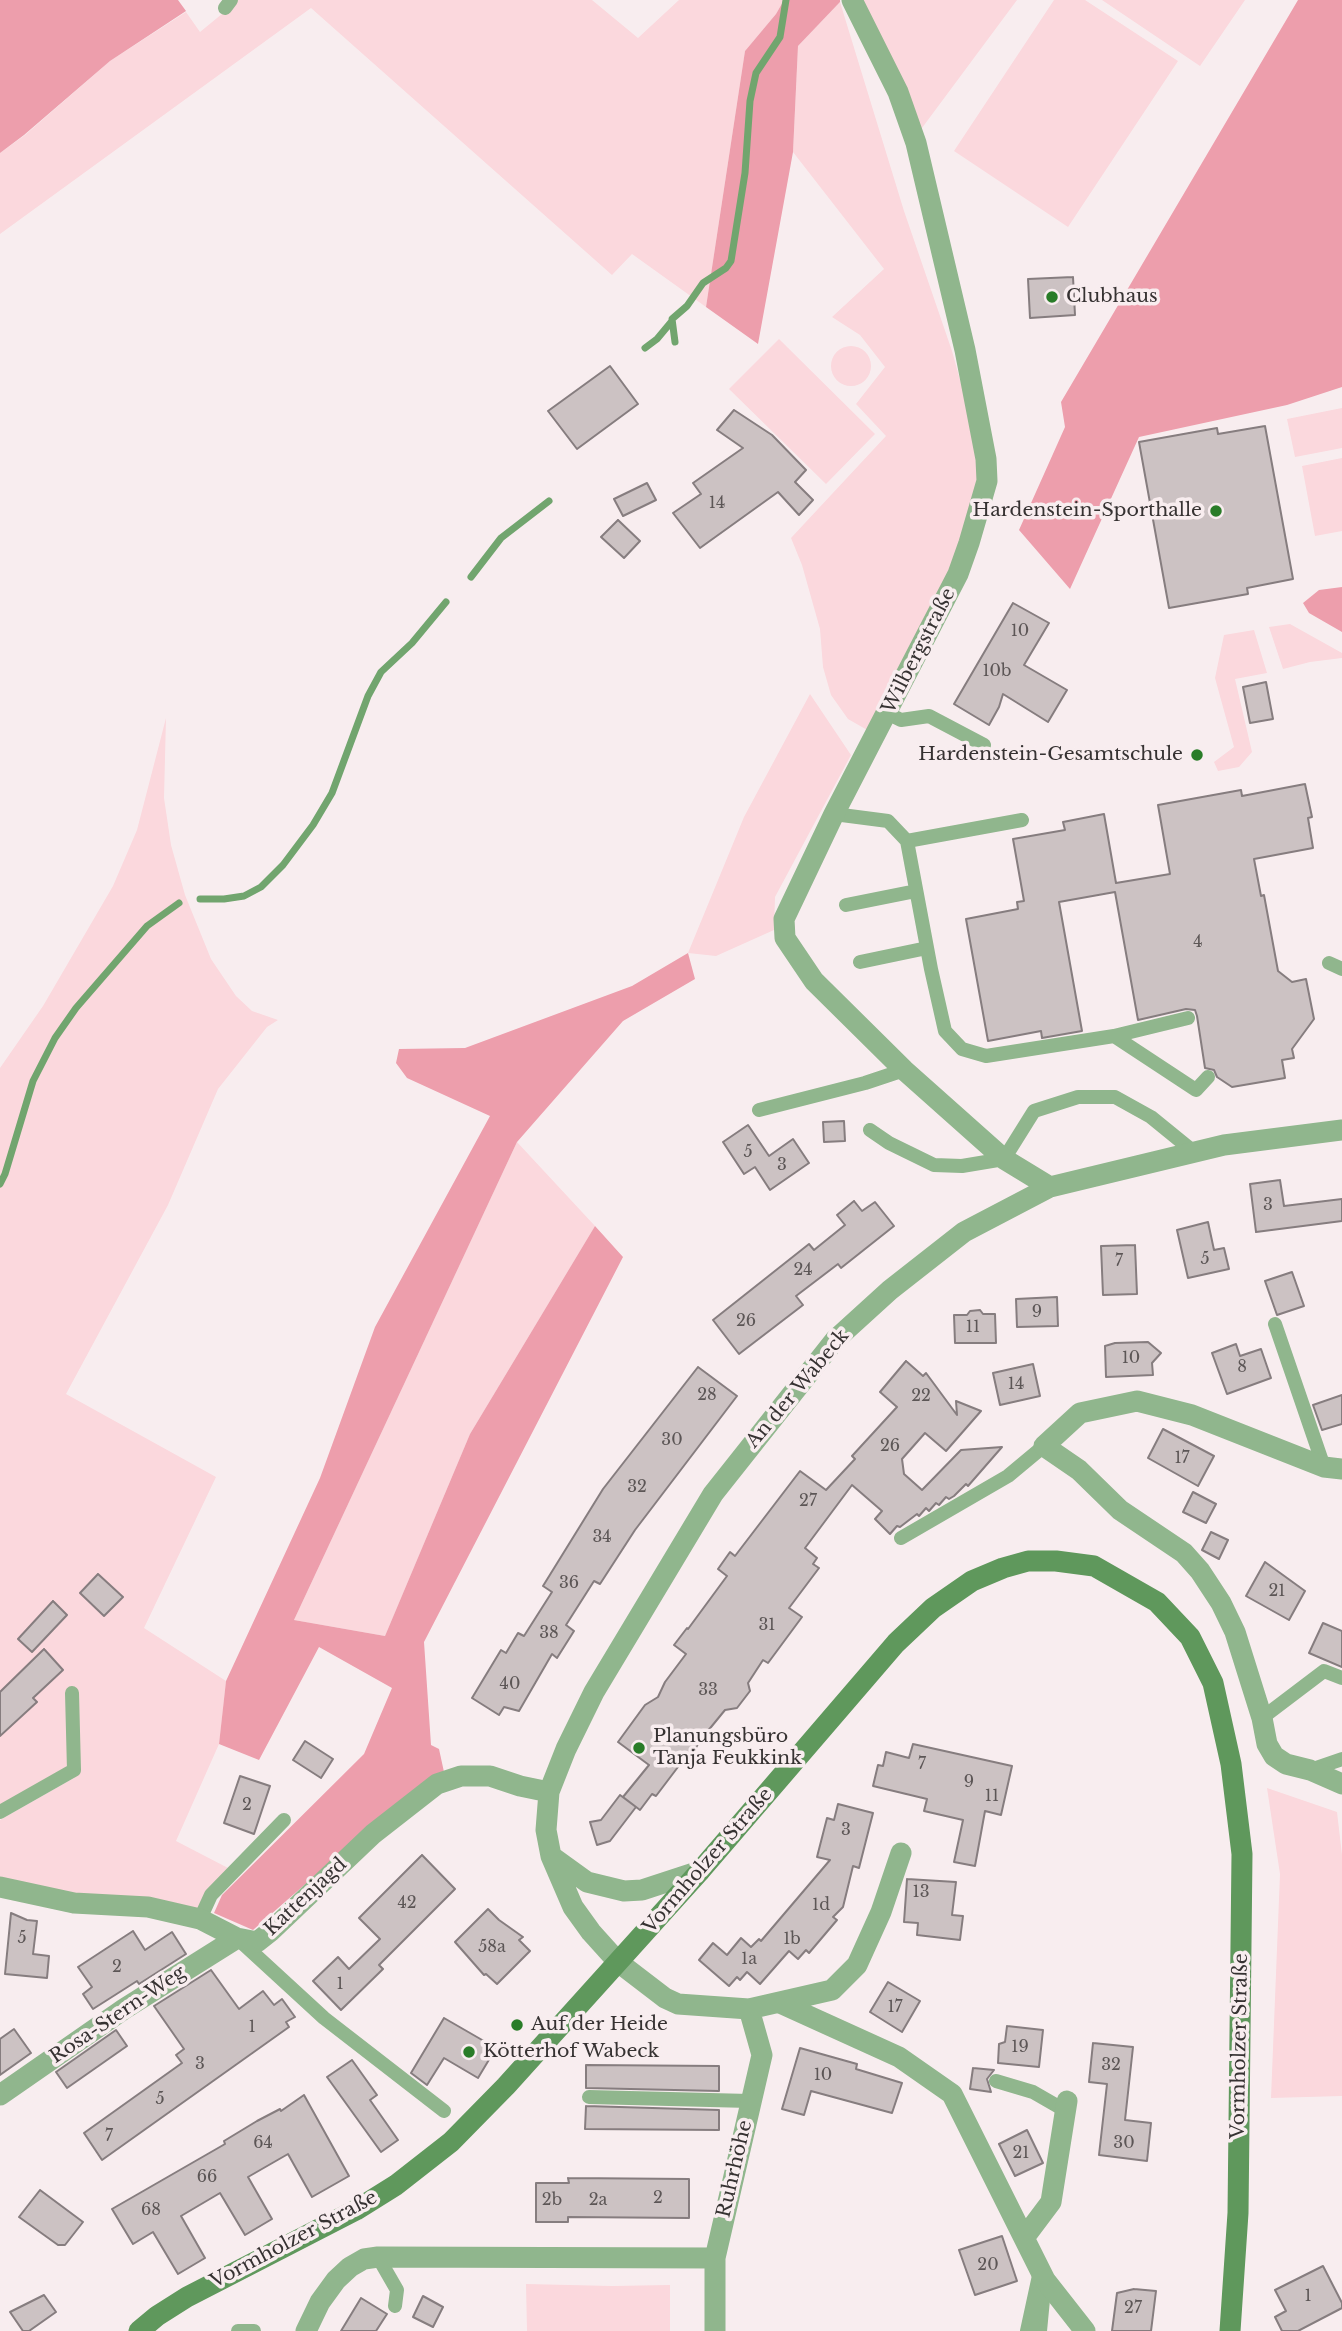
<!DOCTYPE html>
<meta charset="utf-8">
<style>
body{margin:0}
canvas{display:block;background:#f8edef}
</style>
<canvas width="1342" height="2331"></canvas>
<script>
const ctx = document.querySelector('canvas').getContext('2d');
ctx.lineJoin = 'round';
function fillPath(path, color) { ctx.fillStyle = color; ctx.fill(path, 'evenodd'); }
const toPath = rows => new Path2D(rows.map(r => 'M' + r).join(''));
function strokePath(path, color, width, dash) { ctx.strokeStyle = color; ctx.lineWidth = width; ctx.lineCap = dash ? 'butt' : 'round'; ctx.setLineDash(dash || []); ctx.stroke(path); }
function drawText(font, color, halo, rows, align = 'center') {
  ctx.font = font + ' "Libre Baskerville",serif'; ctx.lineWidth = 7; ctx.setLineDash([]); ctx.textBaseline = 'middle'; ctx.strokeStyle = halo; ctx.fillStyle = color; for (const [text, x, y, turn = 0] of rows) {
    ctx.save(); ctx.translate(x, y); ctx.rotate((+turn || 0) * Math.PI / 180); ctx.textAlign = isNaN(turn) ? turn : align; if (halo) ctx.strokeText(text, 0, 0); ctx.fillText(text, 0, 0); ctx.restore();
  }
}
fillPath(toPath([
 [236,0,592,0,638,38,679,0,784,0,776,14,745,51,706,307,632,254,612,275,311,8,0,234,0,153,25,135,110,61,186,12,200,32,228,9],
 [860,0,1017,0,919,132],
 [1054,0,1085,0,1178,61,1068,227,954,151],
 [1102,0,1245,0,1200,66],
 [840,2,904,211,952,351,970,416,980,480,955,563,869,731,848,719,831,695,823,667,820,629,802,565,791,538,886,436,856,404,885,367,860,335,832,317,884,269,793,152,798,46],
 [779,339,875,434,826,484,729,389],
 '831 366a20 20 0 1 1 40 0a20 20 0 1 1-40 0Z',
 [1342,408,1342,448,1295,457,1287,419],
 [1342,458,1342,531,1315,536,1302,466],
 [1290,624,1342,653,1342,658,1310,662,1283,669,1269,627],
 [1254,630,1267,673,1235,679,1252,752,1239,767,1218,771,1214,762,1234,747,1215,678,1224,635],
 [810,694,851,755,775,897,774,930,716,956,688,953,744,817],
 [166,718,164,798,171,845,185,895,211,959,236,996,252,1011,278,1020,267,1027,218,1089,168,1205,66,1394,216,1477,144,1628,226,1681,219,1744,176,1841,230,1869,198,1909,73,1897,0,1881,0,1820,74,1778,68,1768,0,1806,0,1068,43,1006,113,886,137,830],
 [517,1142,595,1226,470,1434,385,1636,294,1620],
 [1267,1788,1337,1812,1342,1855,1342,2096,1271,2098,1280,1874],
 [526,2284,612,2286,670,2285,670,2331,527,2331]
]), '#fbd8dd');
fillPath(toPath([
 [0,0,178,0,186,11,110,61,24,135,0,153],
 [784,0,840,0,840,2,798,46,793,152,758,344,706,307,745,51,776,14],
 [1298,0,1342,0,1342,387,1287,405,1139,437,1070,589,1019,530,1065,427,1061,402],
 [1342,587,1342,632,1309,613,1303,603,1319,590],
 [688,953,695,979,623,1021,517,1142,294,1620,385,1636,470,1434,595,1226,623,1257,424,1642,431,1745,439,1749,444,1772,374,1824,253,1930,214,1913,222,1895,364,1754,392,1688,319,1647,259,1760,219,1744,226,1681,320,1478,375,1327,490,1116,407,1078,396,1063,399,1049,465,1048,632,986]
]), '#ed9eac');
strokePath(toPath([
 [675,342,672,319,687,306,703,283,726,268,731,261,745,173,750,101,756,73,780,37,786,0],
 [645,348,657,339,672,321],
 [471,577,501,538,549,501],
 [200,899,224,899,244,896,261,887,283,865,313,825,332,793,368,696,381,672,412,643,446,602],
 [0,1184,5,1174,33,1081,55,1038,76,1008,147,926,179,903]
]), '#71a56e', 7);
const building = toPath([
 [1073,277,1075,315,1030,318,1028,279,1073,277],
 [610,366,638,404,577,449,548,411,610,366],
 [734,410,772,435,806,470,795,482,813,500,799,515,778,492,700,548,673,513,701,494,693,483,743,448,717,430,734,410],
 [1265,426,1293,579,1247,588,1248,594,1169,608,1139,442,1217,428,1218,434,1265,426],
 [647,483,656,500,623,516,614,499,647,483],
 [618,520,640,541,624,558,601,537,618,520],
 [1013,603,1049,623,1024,665,1067,690,1048,722,1003,694,999,707,989,725,954,704,1013,603],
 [1266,682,1273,719,1250,723,1243,687,1266,682],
 [1305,784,1312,817,1308,818,1313,848,1254,859,1261,896,1264,895,1278,971,1292,982,1306,979,1314,1019,1292,1049,1294,1058,1282,1060,1285,1078,1232,1087,1217,1077,1214,1070,1205,1068,1197,1016,1195,1010,1186,1009,1138,1020,1115,892,1059,902,1082,1031,1042,1038,1041,1031,988,1041,966,919,1018,909,1017,902,1024,901,1013,839,1065,830,1063,822,1104,814,1116,883,1170,874,1158,805,1241,790,1242,796,1305,784],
 [844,1121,845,1141,824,1142,823,1122,844,1121],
 [748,1125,769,1156,793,1139,809,1163,770,1190,755,1167,744,1174,723,1142,748,1125],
 [1280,1180,1284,1206,1342,1199,1342,1221,1256,1232,1250,1184,1280,1180],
 [854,1201,862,1211,875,1202,894,1226,841,1268,838,1264,796,1296,803,1305,739,1354,713,1320,809,1244,814,1250,845,1225,837,1215,854,1201],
 [1208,1222,1214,1250,1224,1248,1229,1269,1188,1278,1177,1230,1208,1222],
 [1135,1245,1137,1294,1103,1295,1101,1246,1135,1245],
 [1292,1272,1304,1306,1277,1315,1265,1281,1292,1272],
 [1057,1297,1058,1326,1017,1327,1016,1299,1057,1297],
 [980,1310,983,1314,995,1314,996,1343,955,1343,954,1315,967,1315,970,1311,980,1310],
 [1148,1342,1161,1353,1152,1363,1153,1375,1106,1377,1105,1346,1115,1343,1148,1342],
 [1236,1344,1240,1356,1261,1349,1271,1378,1227,1394,1212,1353,1236,1344],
 [906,1361,923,1376,926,1373,957,1415,956,1401,981,1411,946,1451,925,1433,902,1459,904,1474,922,1490,961,1450,1002,1447,968,1486,966,1484,954,1496,949,1499,946,1497,939,1505,936,1503,929,1511,926,1508,919,1516,917,1514,900,1527,897,1526,890,1534,875,1519,882,1511,852,1485,805,1548,817,1558,813,1564,819,1568,789,1608,802,1617,768,1663,763,1660,748,1683,750,1691,737,1708,725,1710,707,1732,705,1731,692,1755,681,1763,656,1796,652,1794,640,1810,623,1797,649,1765,618,1742,645,1705,658,1697,665,1682,686,1654,674,1645,687,1628,688,1629,727,1576,718,1569,730,1552,735,1556,800,1471,826,1490,855,1459,852,1456,897,1407,880,1392,906,1361],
 [1033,1364,1040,1396,1000,1405,993,1373,1033,1364],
 [698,1367,737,1396,635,1530,600,1584,594,1581,566,1625,574,1631,557,1658,552,1654,519,1711,504,1707,499,1715,472,1698,501,1650,506,1653,518,1633,524,1636,552,1592,543,1586,603,1489,698,1367],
 [1342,1395,1342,1424,1322,1430,1313,1405,1342,1395],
 [1163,1429,1214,1456,1198,1486,1148,1458,1163,1429],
 [1193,1492,1216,1504,1206,1523,1183,1512,1193,1492],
 [1211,1532,1228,1540,1219,1559,1202,1550,1211,1532],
 [1265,1562,1305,1591,1289,1620,1246,1596,1265,1562],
 [98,1574,123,1597,104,1616,80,1593,98,1574],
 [53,1601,67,1615,32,1652,18,1639,53,1601],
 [1323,1623,1342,1631,1342,1667,1309,1653,1323,1623],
 [44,1649,63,1670,33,1698,37,1702,0,1736,0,1692,44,1649],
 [305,1741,333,1759,321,1778,293,1760,305,1741],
 [913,1744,1012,1766,1001,1815,985,1811,975,1866,954,1862,963,1820,924,1811,927,1799,873,1786,878,1765,883,1766,886,1752,909,1758,913,1744],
 [240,1776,270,1786,254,1834,224,1823,240,1776],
 [620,1795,636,1807,610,1841,597,1845,590,1822,601,1820,620,1795],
 [838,1804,873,1813,859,1868,853,1866,843,1907,833,1917,837,1920,809,1953,806,1950,798,1959,789,1951,760,1984,747,1972,740,1980,737,1977,729,1986,699,1960,713,1943,727,1955,741,1938,751,1947,759,1939,761,1941,830,1860,817,1857,827,1818,834,1820,838,1804],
 [422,1855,455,1889,379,1965,383,1969,341,2010,313,1981,338,1957,349,1969,380,1939,359,1918,422,1855],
 [907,1879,956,1882,952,1915,963,1916,960,1940,917,1935,918,1923,904,1922,907,1879],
 [488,1909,499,1920,523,1937,519,1940,530,1951,497,1984,486,1974,484,1975,455,1942,488,1909],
 [11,1913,27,1920,37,1921,33,1954,49,1956,47,1978,5,1974,11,1913],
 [133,1931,145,1950,172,1932,186,1954,139,1984,137,1981,93,2009,83,1994,92,1987,78,1967,133,1931],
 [211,1970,239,2009,263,1991,274,2005,282,1999,295,2017,286,2022,289,2027,102,2160,84,2133,182,2063,176,2055,184,2049,154,2006,211,1970],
 [888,1982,920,2001,902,2032,870,2012,888,1982],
 [444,2018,496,2048,478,2078,444,2058,427,2085,411,2073,444,2018],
 [1007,2026,1043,2030,1039,2067,998,2063,999,2044,1005,2042,1007,2026],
 [14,2029,31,2053,0,2075,0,2039,14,2029],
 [116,2030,127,2046,67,2088,56,2072,116,2030],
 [1093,2043,1133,2047,1125,2120,1151,2123,1147,2161,1099,2155,1107,2084,1089,2082,1093,2043],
 [800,2048,857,2064,856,2069,902,2083,892,2113,811,2091,804,2115,782,2109,800,2048],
 [352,2060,377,2095,370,2100,398,2140,381,2152,327,2077,352,2060],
 [586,2065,719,2066,719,2091,586,2088,586,2065],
 [973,2068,994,2070,987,2079,991,2092,970,2089,973,2068],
 [304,2095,349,2176,312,2197,288,2154,248,2177,272,2219,245,2235,220,2193,181,2216,205,2258,178,2274,153,2232,133,2244,112,2209,225,2144,224,2141,257,2121,280,2109,281,2111,304,2095],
 [586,2106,719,2110,719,2130,585,2129,586,2106],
 [1027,2130,1043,2163,1015,2176,999,2144,1027,2130],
 [568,2178,689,2179,689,2218,568,2217,568,2222,536,2222,536,2183,569,2183,568,2178],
 [40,2190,83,2222,65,2245,58,2245,19,2217,40,2190],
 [1002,2236,1017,2281,975,2295,959,2250,1002,2236],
 [1323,2266,1342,2303,1342,2308,1298,2331,1282,2331,1275,2317,1286,2311,1275,2290,1323,2266],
 [1134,2289,1156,2291,1151,2331,1112,2331,1117,2293,1134,2289],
 [44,2295,56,2312,29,2331,23,2331,10,2312,44,2295],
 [423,2296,443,2307,433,2327,413,2317,423,2296],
 [361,2298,387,2314,376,2331,341,2331,361,2298]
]);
fillPath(building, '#ccc2c3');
strokePath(building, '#867d7f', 2);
strokePath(toPath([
 [225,8,231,0],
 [887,713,901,720,929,716,984,745],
 [834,814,888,821,907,841,1022,820],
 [907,841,931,969,945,1031,962,1049,986,1056,1114,1036,1196,1090,1208,1077],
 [846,905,916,891],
 [860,962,927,948],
 [1329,963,1342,969],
 [1114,1036,1188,1018],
 [759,1110,865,1083,904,1070],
 [870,1130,889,1143,934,1165,962,1166,1004,1159,1034,1111,1078,1097,1115,1097,1151,1117,1194,1152],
 [1275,1324,1324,1467],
 [901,1538,1008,1476,1044,1446],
 [1262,1718,1324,1671,1342,1678],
 [1310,1770,1342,1759],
 [0,1812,74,1770,72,1693],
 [200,1919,211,1895,284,1820],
 [238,1939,324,2018,444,2111],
 [996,2081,1033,2092,1066,2111],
 [589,2097,750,2101],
 [378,2257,397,2290,395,2306],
 [238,2331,254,2331],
 [1027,2331,1040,2271],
 [1040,2331,1044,2289]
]), '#90b68d', 14);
strokePath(toPath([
 [852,0,898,92,916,143,965,350,986,459,987,481,969,543,958,574,834,814,784,919,785,938,814,981,904,1070,1004,1159,1050,1187],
 [1342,1469,1324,1467,1192,1415,1137,1401,1080,1413,1044,1446,1079,1470,1120,1510,1184,1553,1200,1571,1221,1603,1235,1632,1262,1718,1267,1744,1274,1756,1286,1764,1310,1770,1342,1784],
 [901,1853,881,1912,857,1965,832,1990,749,2009,678,2004,665,1998,618,1962,591,1932,573,1907,551,1856,546,1830,549,1792,566,1749,594,1692,713,1494,835,1340,890,1290,964,1232,1050,1187,1224,1145,1342,1130],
 [551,1856,587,1882,624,1891,642,1890,700,1871],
 [0,1887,74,1903,148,1907,200,1919,237,1938,257,1942,271,1931,373,1834,437,1784,461,1776,490,1776,520,1786,549,1792],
 [780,2003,899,2057,952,2094,1045,2280,1085,2331],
 [0,2095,124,2009,237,1938],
 [1024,2238,1051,2202,1067,2101],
 [306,2331,320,2302,336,2280,350,2267,364,2259,378,2257,715,2258],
 [715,2331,715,2258,762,2055,749,2009]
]), '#90b68d', 21);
strokePath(toPath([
 [139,2331,157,2316,187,2297,356,2210,396,2185,451,2142,506,2086,700,1871,896,1643,933,1608,972,1581,1003,1568,1028,1561,1056,1561,1094,1566,1157,1602,1190,1637,1213,1683,1231,1764,1242,1854,1238,2213,1230,2331]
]), '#5f985c', 21);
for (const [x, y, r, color] of [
 [1052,297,7,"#297c28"],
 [1216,511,7,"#297c28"],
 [1197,755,7,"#297c28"],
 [639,1748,7,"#297c28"],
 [517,2025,7,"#297c28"],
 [469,2052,7,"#297c28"]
]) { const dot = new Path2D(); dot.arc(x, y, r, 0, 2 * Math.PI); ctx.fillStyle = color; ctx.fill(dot); strokePath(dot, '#f8edef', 2.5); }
drawText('16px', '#5c5656', null, [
 ["14",717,503],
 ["10",1020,631],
 ["10b",997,671],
 ["4",1198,942],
 ["5",748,1152],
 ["3",782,1165],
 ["3",1268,1205],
 ["5",1205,1259],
 ["7",1119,1261],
 ["24",803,1270],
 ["9",1037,1312],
 ["26",746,1321],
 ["11",973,1327],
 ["10",1131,1358],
 ["8",1242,1367],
 ["14",1016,1384],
 ["28",707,1395],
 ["22",921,1396],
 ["30",672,1440],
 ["26",890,1446],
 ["17",1182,1458],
 ["32",637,1487],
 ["27",808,1501],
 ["34",602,1537],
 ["36",569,1583],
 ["21",1277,1591],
 ["31",767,1625],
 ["38",549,1633],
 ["40",510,1684],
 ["33",708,1690],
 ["7",922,1764],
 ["9",969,1782],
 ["11",992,1796],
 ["2",247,1805],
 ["3",846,1830],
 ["13",921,1892],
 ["42",407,1903],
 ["1d",821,1905],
 ["5",22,1938],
 ["1b",792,1939],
 ["58a",492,1947],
 ["1a",749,1959],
 ["2",117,1967],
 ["1",340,1984],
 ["17",895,2007],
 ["1",252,2027],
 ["19",1020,2047],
 ["3",200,2064],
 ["32",1111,2065],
 ["10",823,2075],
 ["5",160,2099],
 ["7",109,2136],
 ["64",263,2143],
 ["30",1124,2143],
 ["21",1021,2153],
 ["66",207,2177],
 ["2",658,2198],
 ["2b",552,2200],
 ["2a",598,2200],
 ["68",151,2210],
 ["20",988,2265],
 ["1",1308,2296],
 ["27",1133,2308]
]);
drawText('19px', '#363232', '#f8edef', [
 ["Clubhaus",1066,297],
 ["Hardenstein-Sporthalle",1202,511,"right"],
 ["Hardenstein-Gesamtschule",1183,755,"right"],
 ["Planungsbüro",653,1737],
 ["Tanja Feukkink",653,1759],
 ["Auf der Heide",531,2025],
 ["Kötterhof Wabeck",483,2052]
], 'left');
drawText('19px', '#363232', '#f8edef', [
 ["Wilbergstraße",919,651,-63],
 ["An der Wabeck",798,1389,-50],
 ["Vormholzer Straße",708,1861,-49],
 ["Kattenjagd",306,1897,-43],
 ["Rosa-Stern-Weg",118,2015,-34],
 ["Vormholzer Straße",1240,2046,-89],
 ["Ruhrhöhe",735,2169,-77],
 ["Vormholzer Straße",294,2240,-28]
]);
</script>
